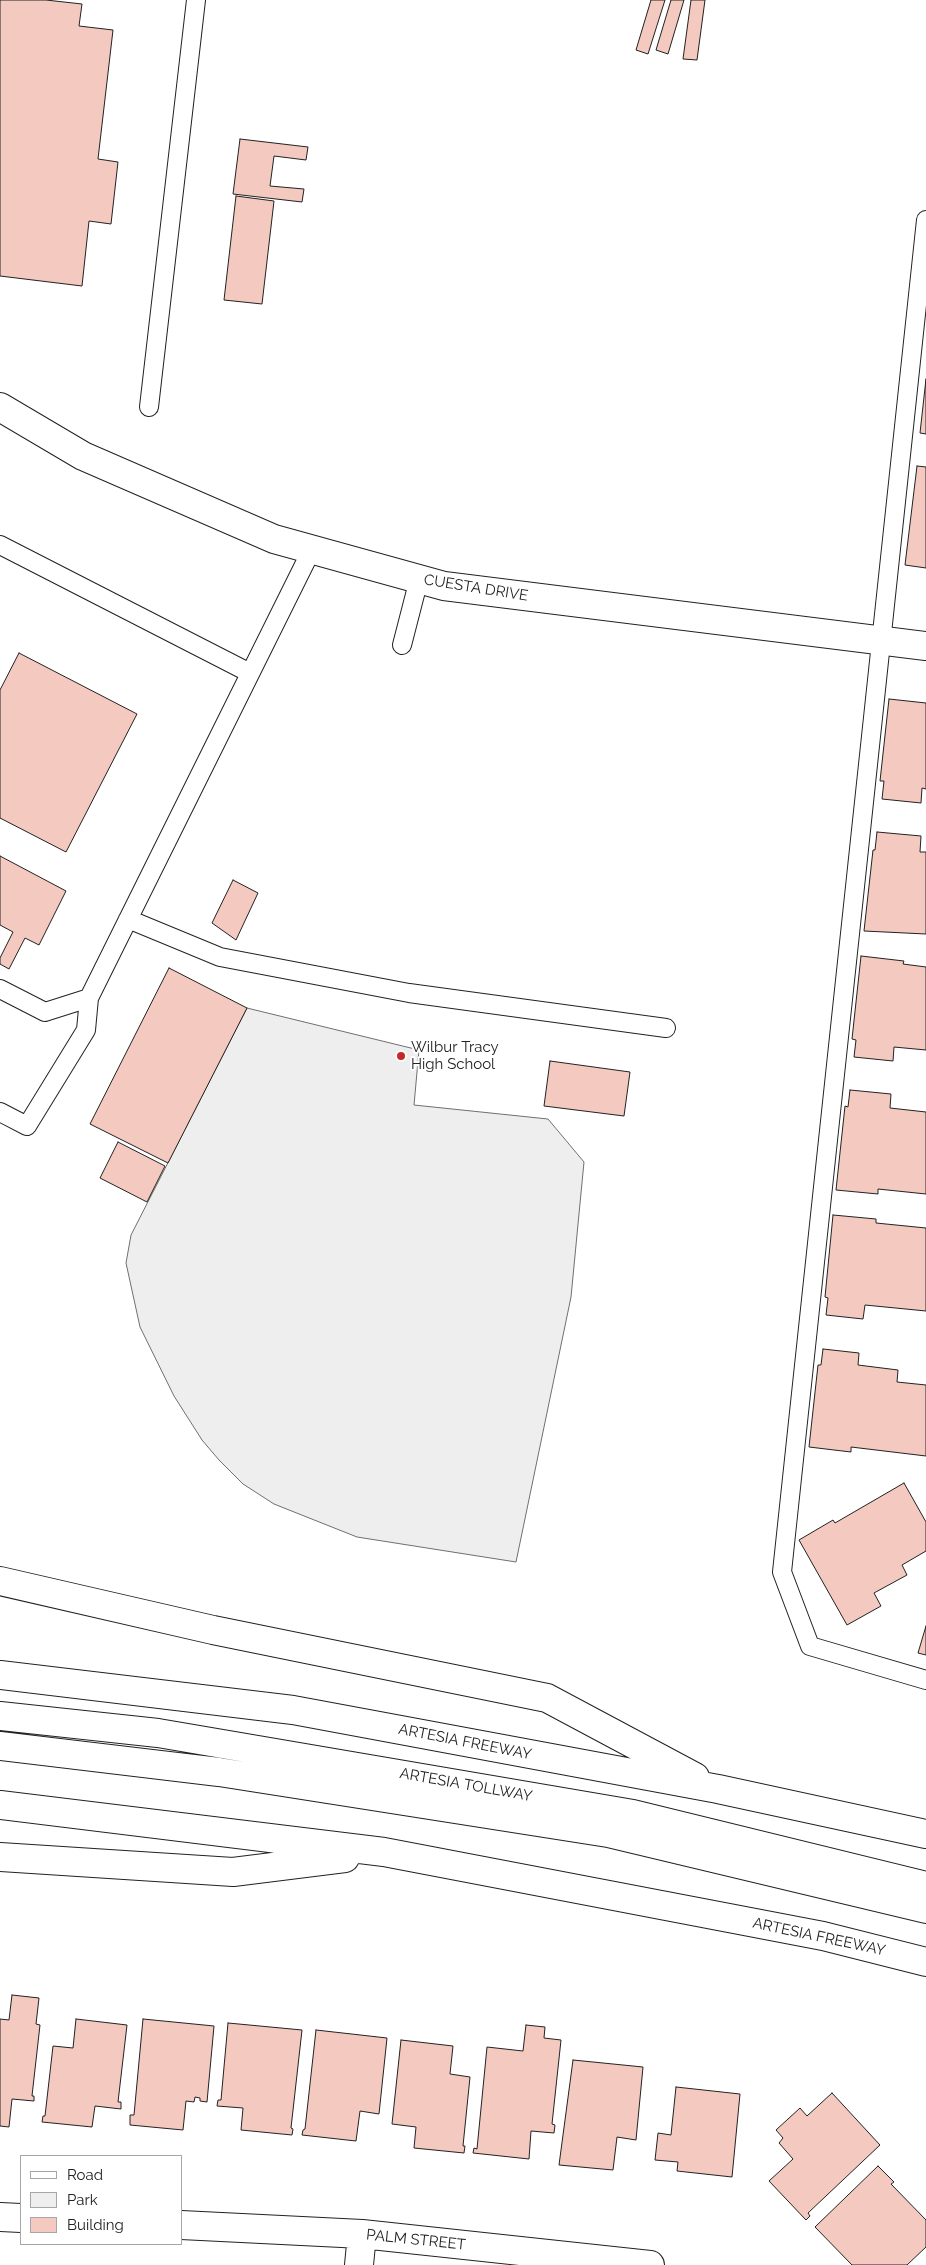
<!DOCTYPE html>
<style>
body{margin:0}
#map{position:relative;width:926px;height:2265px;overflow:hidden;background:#fff;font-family:Raleway,sans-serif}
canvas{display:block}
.legend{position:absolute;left:20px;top:2155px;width:162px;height:90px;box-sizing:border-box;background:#fff;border:1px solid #a7a7a7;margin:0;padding:6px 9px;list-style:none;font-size:15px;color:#222}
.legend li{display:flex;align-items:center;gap:10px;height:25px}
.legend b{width:25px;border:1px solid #a7a7a7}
</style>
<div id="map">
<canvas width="926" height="2265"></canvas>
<ul class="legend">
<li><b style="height:6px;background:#fff"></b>Road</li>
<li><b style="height:14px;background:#eee"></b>Park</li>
<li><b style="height:14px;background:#f3c9c0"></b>Building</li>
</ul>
</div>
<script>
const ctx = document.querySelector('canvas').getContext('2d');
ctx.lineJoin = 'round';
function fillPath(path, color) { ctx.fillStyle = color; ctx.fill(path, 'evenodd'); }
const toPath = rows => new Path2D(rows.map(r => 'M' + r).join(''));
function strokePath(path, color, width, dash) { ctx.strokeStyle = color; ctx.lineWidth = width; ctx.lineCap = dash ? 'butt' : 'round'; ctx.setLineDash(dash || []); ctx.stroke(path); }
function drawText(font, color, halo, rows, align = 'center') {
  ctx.font = font + ' Raleway,sans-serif'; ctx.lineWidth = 4; ctx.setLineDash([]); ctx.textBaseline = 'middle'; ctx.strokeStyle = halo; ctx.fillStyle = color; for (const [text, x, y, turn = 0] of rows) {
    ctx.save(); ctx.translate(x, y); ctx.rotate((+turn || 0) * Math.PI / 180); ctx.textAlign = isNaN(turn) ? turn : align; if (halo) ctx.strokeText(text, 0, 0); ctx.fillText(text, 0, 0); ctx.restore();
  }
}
const green = toPath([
 [247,1008,419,1050,414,1105,548,1119,584,1162,571,1297,516,1562,357,1537,274,1504,243,1484,219,1460,202,1440,174,1396,140,1327,126,1263,131,1235,247,1008]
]);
fillPath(green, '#eee');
strokePath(green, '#6f6f6f', 1);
const building = toPath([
 [0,0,46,0,82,4,79,26,113,30,98,159,118,162,111,224,89,221,82,286,0,276,0,0],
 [651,0,665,0,648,54,636,50,651,0],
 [671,0,684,0,668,54,656,50,671,0],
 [691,0,705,0,697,60,683,59,691,0],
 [240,139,308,147,306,160,274,156,270,186,304,189,302,202,233,194,240,139],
 [236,196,274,201,262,304,224,300,236,196],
 [926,379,926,434,920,433,926,379],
 [917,466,926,467,926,568,905,565,917,466],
 [19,653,137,714,66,852,0,818,0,690,19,653],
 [889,699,926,703,926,789,922,788,921,803,882,799,884,781,880,781,889,699],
 [877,832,921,836,920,852,926,852,926,934,864,931,873,850,875,850,877,832],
 [0,856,66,891,39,945,25,938,9,969,0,964,0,958,13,932,0,925,0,856],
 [233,880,258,893,236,940,212,923,233,880],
 [861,956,904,961,903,964,926,967,926,1050,894,1047,893,1061,854,1057,856,1040,852,1039,861,956],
 [169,968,247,1008,168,1163,90,1124,169,968],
 [550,1061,630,1072,624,1116,544,1106,550,1061],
 [850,1090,891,1094,890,1108,926,1112,926,1194,878,1189,878,1194,836,1190,845,1106,848,1107,850,1090],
 [118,1142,165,1166,147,1202,100,1178,118,1142],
 [833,1215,876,1219,876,1223,926,1228,926,1311,865,1305,863,1319,826,1315,828,1298,825,1297,833,1215],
 [823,1349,859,1353,858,1365,898,1370,897,1382,926,1385,926,1456,851,1447,851,1452,809,1447,818,1365,821,1365,823,1349],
 [904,1483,926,1522,926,1551,902,1565,907,1575,874,1593,881,1606,847,1625,799,1540,833,1520,835,1523,904,1483],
 [926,1626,926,1655,918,1653,926,1626],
 [12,1995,39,1998,36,2024,40,2025,32,2096,34,2096,34,2101,12,2099,9,2127,0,2126,0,2019,9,2020,12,1995],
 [76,2019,127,2025,118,2102,121,2102,121,2109,95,2106,92,2127,42,2122,43,2116,45,2116,53,2046,73,2048,76,2019],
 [143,2019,214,2026,207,2102,200,2101,200,2098,195,2097,194,2102,186,2101,183,2130,130,2125,130,2115,134,2115,143,2019],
 [228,2023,302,2030,291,2128,293,2129,292,2135,241,2130,243,2108,217,2106,218,2100,221,2100,228,2023],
 [526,2025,545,2027,544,2038,561,2040,552,2124,555,2125,554,2133,531,2131,529,2159,473,2153,474,2148,477,2149,487,2047,523,2051,526,2025],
 [316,2030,387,2038,379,2114,360,2111,356,2141,302,2135,303,2130,305,2129,316,2030],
 [401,2040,453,2046,450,2074,470,2077,463,2146,465,2146,464,2153,414,2148,416,2127,392,2124,401,2040],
 [573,2060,643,2067,636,2140,617,2137,613,2170,559,2165,573,2060],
 [676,2087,740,2094,732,2177,677,2171,678,2162,655,2160,658,2133,671,2135,676,2087],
 [832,2093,880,2145,808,2213,810,2216,806,2220,769,2181,793,2159,779,2143,783,2138,776,2130,800,2108,807,2116,832,2093],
 [878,2166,894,2182,891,2184,926,2220,926,2247,907,2265,852,2265,815,2227,878,2166]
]);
fillPath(building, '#f3c9c0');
strokePath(building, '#222', 1);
const lane = toPath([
 [926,220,782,1572,810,1646,926,1680],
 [149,407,196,0],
 [0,545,250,673],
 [402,645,419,579],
 [128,919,220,957,409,993,666,1028],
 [0,989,45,1012,89,998],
 [0,1112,27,1126,86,1030,89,998,312,549]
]);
const street = toPath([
 [0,407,83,456,274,539,444,586,926,646],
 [0,2217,21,2218],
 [181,2225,362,2234,650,2265],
 [359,2265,362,2234]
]);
const highway = toPath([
 [0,1581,213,1630,547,1698,695,1777],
 [0,1675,293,1710,718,1789,926,1834],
 [0,1716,158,1733,633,1814,926,1886],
 [0,1746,219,1772,608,1833,926,1909],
 [0,1805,384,1852,823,1936,926,1962],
 [0,1857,233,1872,345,1858]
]);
strokePath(lane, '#222', 20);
strokePath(street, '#222', 30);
strokePath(highway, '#222', 30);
strokePath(lane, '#fff', 18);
strokePath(street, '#fff', 28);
strokePath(highway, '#fff', 28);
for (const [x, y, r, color] of [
 [401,1056,5,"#c62828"]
]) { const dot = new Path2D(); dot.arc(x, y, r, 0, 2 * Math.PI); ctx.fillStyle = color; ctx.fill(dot); strokePath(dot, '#fff', 2); }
drawText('15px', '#222', '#fff', [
 ["CUESTA DRIVE",476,588,9],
 ["ARTESIA FREEWAY",465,1742,11],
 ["ARTESIA TOLLWAY",466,1785,10],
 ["ARTESIA FREEWAY",819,1937,12],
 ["PALM STREET",416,2240,6]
]);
drawText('15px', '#222', '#fff', [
 ["Wilbur Tracy",411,1047],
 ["High School",411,1064]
], 'left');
</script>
